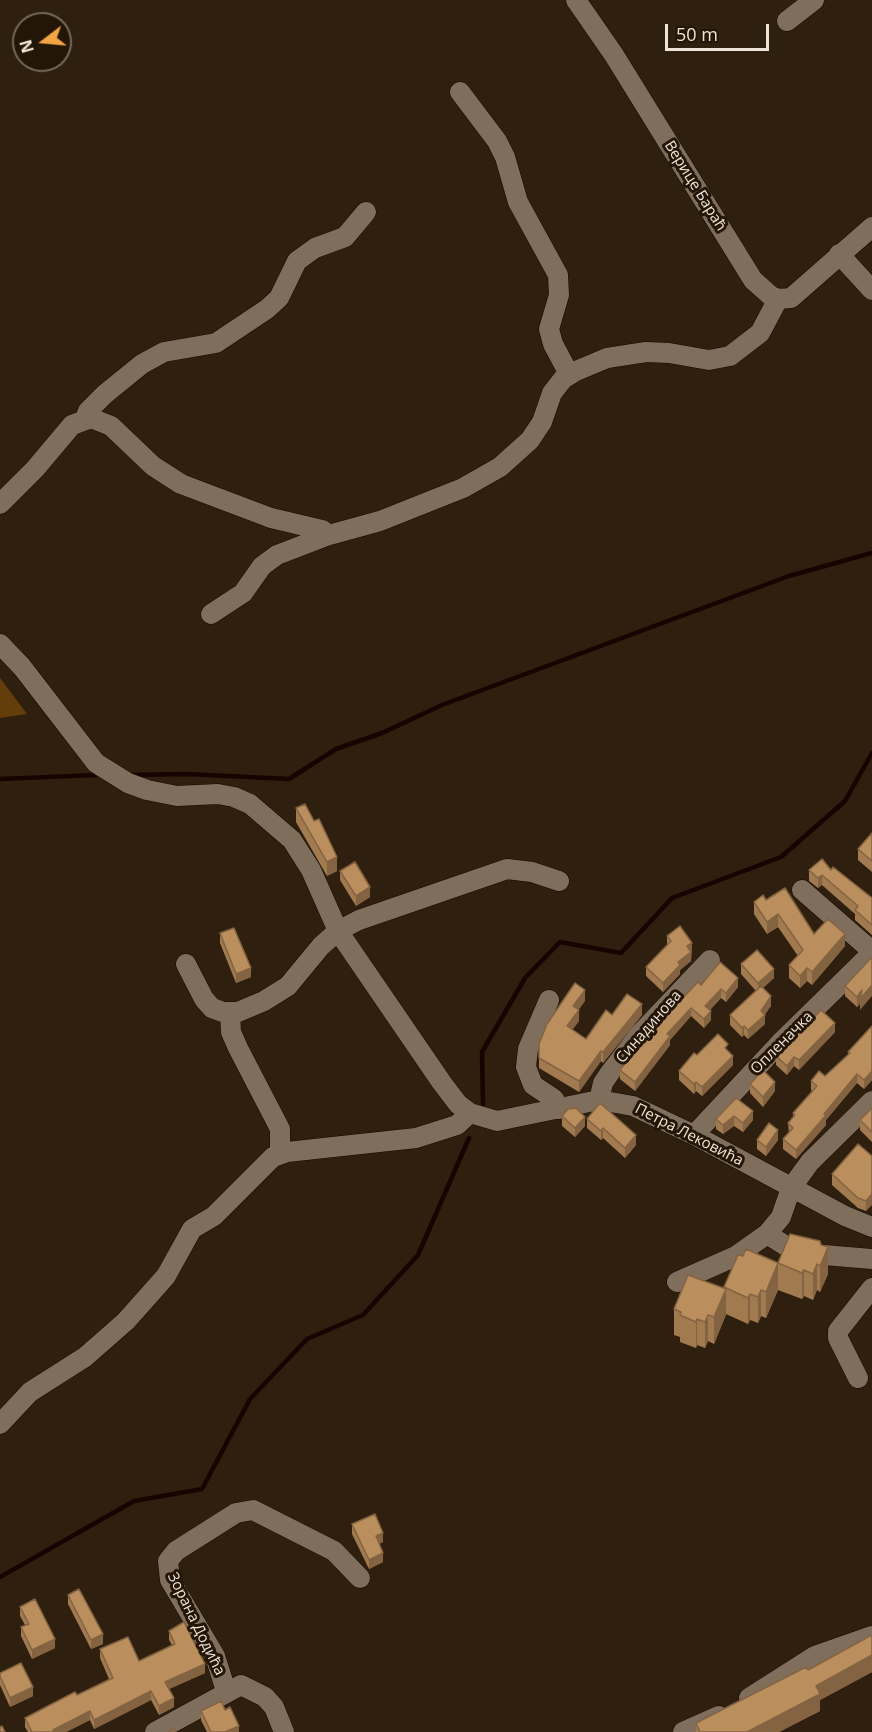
<!DOCTYPE html>
<meta charset="utf-8">
<style>
body{margin:0}
#map{position:relative;width:872px;height:1732px;overflow:hidden;background:#2e1f0f;font-family:"Open Sans",sans-serif}
canvas{display:block}
.north{position:absolute;left:12px;top:12px;width:60px;height:60px;box-sizing:border-box;background:#241606;border:2px solid #75685a;border-radius:50%;rotate:254deg;font-size:16px;font-weight:700;line-height:24px;text-align:center;color:#eee4d9}
.north::after{content:'';display:block;margin:auto;width:21px;height:27px;background:#f3a443;clip-path:polygon(50% 0,100% 100%,50% 72%,0 100%)}
.scale{position:absolute;left:665px;top:24px;width:104px;height:27px;box-sizing:border-box;border:3px solid #eee4d9;border-top:0;padding-left:8px;font-size:18px;line-height:21px;white-space:nowrap;color:#eee4d9;-webkit-text-stroke:4px #241606;paint-order:stroke}
</style>
<div id="map">
<canvas width="872" height="1732"></canvas>
<div class="north">N</div>
<div class="scale">50 m</div>
</div>
<script>
const ctx = document.querySelector('canvas').getContext('2d');
ctx.lineJoin = 'round';
function fillPath(path, color) { ctx.fillStyle = color; ctx.fill(path, 'evenodd'); }
const toPath = rows => new Path2D(rows.map(r => 'M' + r).join(''));
function strokePath(path, color, width, dash) { ctx.strokeStyle = color; ctx.lineWidth = width; ctx.lineCap = dash ? 'butt' : 'round'; ctx.setLineDash(dash || []); ctx.stroke(path); }
function drawText(font, color, halo, rows, align = 'center') {
  ctx.font = font + ' "Open Sans",sans-serif'; ctx.lineWidth = 6; ctx.setLineDash([]); ctx.textBaseline = 'middle'; ctx.strokeStyle = halo; ctx.fillStyle = color; for (const [text, x, y, turn = 0] of rows) {
    ctx.save(); ctx.translate(x, y); ctx.rotate((+turn || 0) * Math.PI / 180); ctx.textAlign = isNaN(turn) ? turn : align; if (halo) ctx.strokeText(text, 0, 0); ctx.fillText(text, 0, 0); ctx.restore();
  }
}
fillPath(toPath([
 [0,678,27,714,0,718]
]), '#633e0b');
strokePath(toPath([
 [130,775,186,774,289,779,336,749,382,733,442,705,789,576,872,553],
 [0,779,96,775],
 [483,1104,482,1052,525,978,560,942,621,953,672,898,781,857,845,801,872,753],
 [0,1577,134,1501,202,1489,250,1399,307,1339,363,1315,418,1255,469,1138]
]), '#160400', 4.5);
const minor = toPath([
 [576,0,614,55,753,280,771,296,778,299,791,298,872,227],
 [787,21,814,0],
 [460,92,497,141,505,157,518,202,558,275,559,295,549,329,553,344,569,374],
 [839,254,872,290],
 [85,419,88,411,105,394,142,364,164,352,216,343,267,309,279,298,297,261,315,248,345,237,366,212],
 [0,504,35,469,72,425,91,418,111,426,153,466,181,484,271,518,322,530,329,535],
 [211,614,243,593,262,566,277,555,329,535,380,521,463,488,500,467,530,440,542,422,552,393,563,379,576,371,607,358,646,352,669,353,709,360,730,356,760,333,778,299],
 [0,644,22,667,96,763,128,783,147,790,177,796,218,794,234,797,250,804,292,840,311,870,338,931,442,1083,458,1104,470,1113,497,1121,599,1100,633,1106,694,1135,845,1216,872,1227],
 [802,890,872,951],
 [186,964,204,999,212,1008,223,1012,238,1012,264,1001,288,986,321,946,338,931,359,920,507,869,532,872,559,881],
 [549,1000,528,1049,526,1067,533,1085,554,1099,559,1109],
 [230,1013,231,1032,238,1048,280,1129,280,1153],
 [599,1100,603,1083,609,1074,638,1036,710,960],
 [694,1135,779,1044,872,953],
 [767,1234,786,1246,812,1254,872,1259],
 [677,1282,736,1256,767,1234,781,1217,791,1188,810,1162,872,1101],
 [858,1378,838,1338,838,1331,872,1288],
 [0,1424,30,1392,85,1357,126,1321,166,1276,192,1229,214,1216,273,1157,287,1152,416,1138,457,1125,470,1113],
 [226,1691,215,1656,170,1580,168,1561,176,1551,236,1513,253,1510,334,1551,360,1578],
 [749,1698,815,1656,872,1636],
 [155,1732,241,1685,265,1697,274,1707,284,1732],
 [683,1732,719,1716]
]);
strokePath(minor, '#160900', 21);
strokePath(minor, '#806e5c', 20);
fillPath(toPath([
 [296,808,337,871,327,876,296,822],
 [872,833,872,872,858,860,858,849],
 [809,870,831,870,872,898,872,935,855,920,855,914,822,885,818,888,809,881],
 [340,871,370,897,356,906,340,880],
 [766,900,814,934,845,946,812,985,807,981,800,988,789,978,789,965,798,956,778,927,767,934,754,914,754,902],
 [220,933,251,977,236,983,220,943],
 [667,936,692,943,691,961,680,970,680,974,663,992,646,976,646,967,667,945],
 [872,957,860,1010,860,1004,857,1007,845,996,845,986],
 [741,964,774,978,763,988,771,1006,764,1014,765,1024,748,1039,744,1035,742,1037,730,1025,730,1015,756,991,741,974],
 [701,985,738,987,726,1002,721,998,710,1010,711,1020,704,1028,691,1016,670,1040,670,1045,635,1091,620,1079,620,1070],
 [585,1001,578,1010,579,1021,572,1030,586,1039,612,1015,642,1015,603,1063,601,1061,579,1092,539,1068,539,1044],
 [872,1026,872,1080,864,1089,857,1083,826,1120,826,1125,796,1159,783,1149,783,1139,789,1133,788,1123,793,1117,793,1113,812,1091,811,1090,811,1081,825,1076,848,1055,848,1052],
 [835,1032,799,1070,794,1066,787,1075,776,1065,776,1056],
 [728,1051,733,1065,702,1096,696,1091,694,1094,679,1080,679,1071,697,1055],
 [750,1084,775,1091,763,1107,750,1093],
 [736,1098,753,1120,743,1132,734,1126,723,1134,716,1129,716,1119],
 [872,1108,872,1142,860,1130,860,1120],
 [562,1116,585,1126,575,1137,562,1126],
 [587,1119,636,1145,625,1158,603,1138,601,1140,587,1128],
 [757,1140,778,1140,766,1156,757,1149],
 [872,1156,866,1211,858,1208,832,1185,832,1174],
 [790,1234,828,1274,820,1292,817,1290,813,1300,804,1296,802,1299,778,1290,766,1318,761,1316,758,1323,750,1320,748,1324,726,1314,714,1344,708,1341,705,1348,697,1345,696,1348,680,1342,680,1337,674,1335,674,1309,724,1288,743,1256,778,1263],
 [352,1524,383,1542,379,1544,383,1562,369,1569,352,1534],
 [68,1595,103,1644,91,1649,68,1604],
 [20,1607,55,1648,32,1659,21,1636,21,1627,25,1625,20,1616],
 [169,1631,205,1673,169,1689,174,1707,159,1715,151,1700,94,1729,90,1720,66,1732,28,1732,25,1727,25,1718,77,1695,109,1679,100,1658,100,1649,139,1661,172,1645,169,1640],
 [872,1635,872,1672,820,1700,820,1711,779,1732,696,1732,696,1723,808,1670],
 [0,1676,33,1696,10,1707,0,1685],
 [225,1710,239,1732,207,1732,201,1720,201,1711]
]), '#a17a50');
fillPath(toPath([
 [337,857,337,871,327,876,327,862],
 [822,875,822,885,818,888,818,878],
 [370,887,370,897,356,906,356,896],
 [778,914,778,927,767,934,767,922],
 [845,934,845,946,812,985,812,972],
 [692,943,691,961,680,970,680,974,663,992,663,983,678,962,687,946],
 [251,968,251,977,236,983,236,974],
 [807,968,807,981,800,988,800,976],
 [774,969,774,978,758,992,758,983],
 [738,978,738,987,726,1002,726,993],
 [872,985,872,996,860,1010,860,1004,857,1007,857,997,862,990],
 [721,989,721,998,705,1015,705,1006],
 [585,990,585,1001,573,1017,573,1006],
 [771,996,771,1006,764,1016,765,1015,765,1024,748,1039,748,1030],
 [642,1004,642,1015,603,1063,603,1052],
 [691,1008,691,1016,670,1040,670,1045,635,1091,635,1082,667,1034],
 [579,1010,579,1021,567,1037,567,1026],
 [711,1011,711,1020,704,1028,704,1019],
 [835,1023,835,1032,799,1070,799,1060],
 [744,1026,744,1035,742,1037,742,1028],
 [601,1051,601,1061,579,1092,579,1081],
 [733,1056,733,1065,702,1096,702,1087],
 [794,1057,794,1066,787,1075,787,1066],
 [872,1071,872,1080,864,1089,864,1080],
 [857,1074,857,1083,826,1120,826,1125,796,1159,796,1150,824,1114],
 [696,1082,696,1091,694,1094,694,1084],
 [775,1082,775,1091,763,1107,763,1097],
 [753,1111,753,1120,743,1132,743,1123],
 [734,1116,734,1126,723,1134,723,1125],
 [585,1117,585,1126,575,1137,575,1128],
 [603,1128,603,1138,601,1140,601,1131],
 [778,1130,778,1140,766,1156,766,1147],
 [636,1135,636,1145,625,1158,625,1148],
 [872,1194,872,1205,866,1211,866,1201],
 [828,1247,828,1274,820,1292,820,1266],
 [778,1263,778,1290,766,1318,766,1292],
 [817,1264,817,1290,813,1300,813,1274],
 [804,1270,804,1296,802,1299,802,1273],
 [726,1289,726,1315,714,1344,714,1317],
 [761,1290,761,1316,758,1323,758,1297],
 [750,1294,750,1320,748,1324,748,1298],
 [708,1315,708,1341,705,1348,705,1322],
 [697,1319,697,1345,696,1348,696,1322],
 [383,1533,383,1542,376,1545,376,1536],
 [383,1553,383,1562,369,1569,369,1560],
 [103,1634,103,1644,91,1649,91,1640],
 [55,1639,55,1648,32,1659,32,1650],
 [872,1655,872,1672,820,1700,820,1711,779,1732,747,1732,816,1686],
 [205,1664,205,1673,165,1691,165,1682],
 [33,1687,33,1696,10,1707,10,1698],
 [151,1691,151,1700,94,1729,94,1720],
 [174,1698,174,1707,159,1715,159,1706],
 [90,1711,90,1720,66,1732,53,1732,53,1730],
 [239,1726,239,1732,225,1732]
]), '#836341');
const building = toPath([
 [305,804,314,821,319,819,337,857,327,862,296,808,305,804],
 [872,833,872,861,858,849,872,833],
 [822,859,831,870,833,867,872,898,872,925,855,910,858,906,822,875,818,878,809,870,822,859],
 [355,862,370,887,356,896,340,871,355,862],
 [785,888,814,934,828,919,845,934,812,972,807,968,800,976,789,965,803,950,778,914,767,922,754,902,763,895,766,900,785,888],
 [680,926,692,943,687,946,691,952,678,962,680,965,663,983,646,967,671,941,667,936,680,926],
 [234,928,251,968,236,974,220,933,234,928],
 [757,950,774,969,758,983,741,964,757,950],
 [872,957,872,985,860,999,862,990,857,997,845,986,872,957],
 [720,962,738,978,726,993,721,989,705,1006,711,1011,704,1019,691,1008,667,1034,670,1036,635,1082,620,1070,647,1035,698,982,701,985,720,962],
 [575,983,585,990,573,1006,579,1010,567,1026,586,1039,606,1010,612,1015,627,994,642,1004,603,1052,601,1051,579,1081,539,1058,539,1044,547,1024,575,983],
 [761,986,771,996,761,1011,765,1015,748,1030,744,1026,742,1028,730,1015,761,986],
 [821,1010,835,1023,799,1060,794,1057,787,1066,776,1056,821,1010],
 [872,1026,872,1071,864,1080,857,1074,824,1114,826,1115,796,1150,783,1139,793,1128,788,1123,795,1115,793,1113,817,1086,811,1081,819,1071,825,1076,850,1053,848,1052,872,1026],
 [718,1034,728,1044,725,1048,733,1056,702,1087,696,1082,694,1084,679,1071,694,1053,697,1055,718,1034],
 [763,1070,775,1082,763,1097,750,1084,763,1070],
 [736,1098,753,1111,743,1123,734,1116,723,1125,716,1119,736,1098],
 [600,1103,636,1135,625,1148,603,1128,601,1131,587,1119,600,1103],
 [576,1108,585,1117,575,1128,562,1116,568,1109,576,1108],
 [872,1108,872,1132,860,1120,872,1108],
 [769,1123,778,1130,766,1147,757,1140,769,1123],
 [858,1144,872,1156,872,1194,866,1201,858,1198,832,1174,858,1144],
 [790,1234,820,1241,821,1245,828,1247,820,1266,817,1264,813,1274,804,1270,802,1273,778,1263,790,1234],
 [746,1249,778,1263,766,1292,761,1290,758,1297,750,1294,748,1298,724,1287,738,1255,743,1256,746,1249],
 [688,1275,726,1289,714,1317,708,1315,705,1322,697,1319,696,1322,680,1315,681,1312,674,1309,688,1275],
 [375,1514,383,1533,376,1536,383,1553,369,1560,352,1524,375,1514],
 [79,1589,103,1634,91,1640,68,1595,79,1589],
 [35,1599,55,1639,32,1650,21,1627,29,1624,20,1607,35,1599],
 [184,1622,205,1664,165,1682,174,1698,159,1706,151,1691,94,1720,90,1711,53,1730,54,1732,32,1732,25,1718,75,1692,77,1695,113,1678,100,1649,128,1637,139,1661,175,1644,169,1631,184,1622],
 [872,1635,872,1655,816,1686,820,1694,747,1732,700,1732,696,1723,806,1667,808,1670,872,1635],
 [21,1663,33,1687,10,1698,0,1676,0,1673,21,1663],
 [221,1701,225,1710,230,1707,239,1726,225,1732,211,1732,201,1711,221,1701],
 [2,1726,5,1732,0,1732,0,1727,2,1726],
 [174,1729,175,1732,168,1732,174,1729]
]);
fillPath(building, '#bb8e5d');
strokePath(building, '#836341', 1.5);
drawText('15px', '#eee4d9', '#241606', [
 ["Верице Бараћ",695,186,58],
 ["Синадинова",649,1027,-49],
 ["Опленачка",782,1043,-45],
 ["Петра Лековића",689,1135,27],
 ["Зорана Додића",196,1624,64]
]);
</script>
